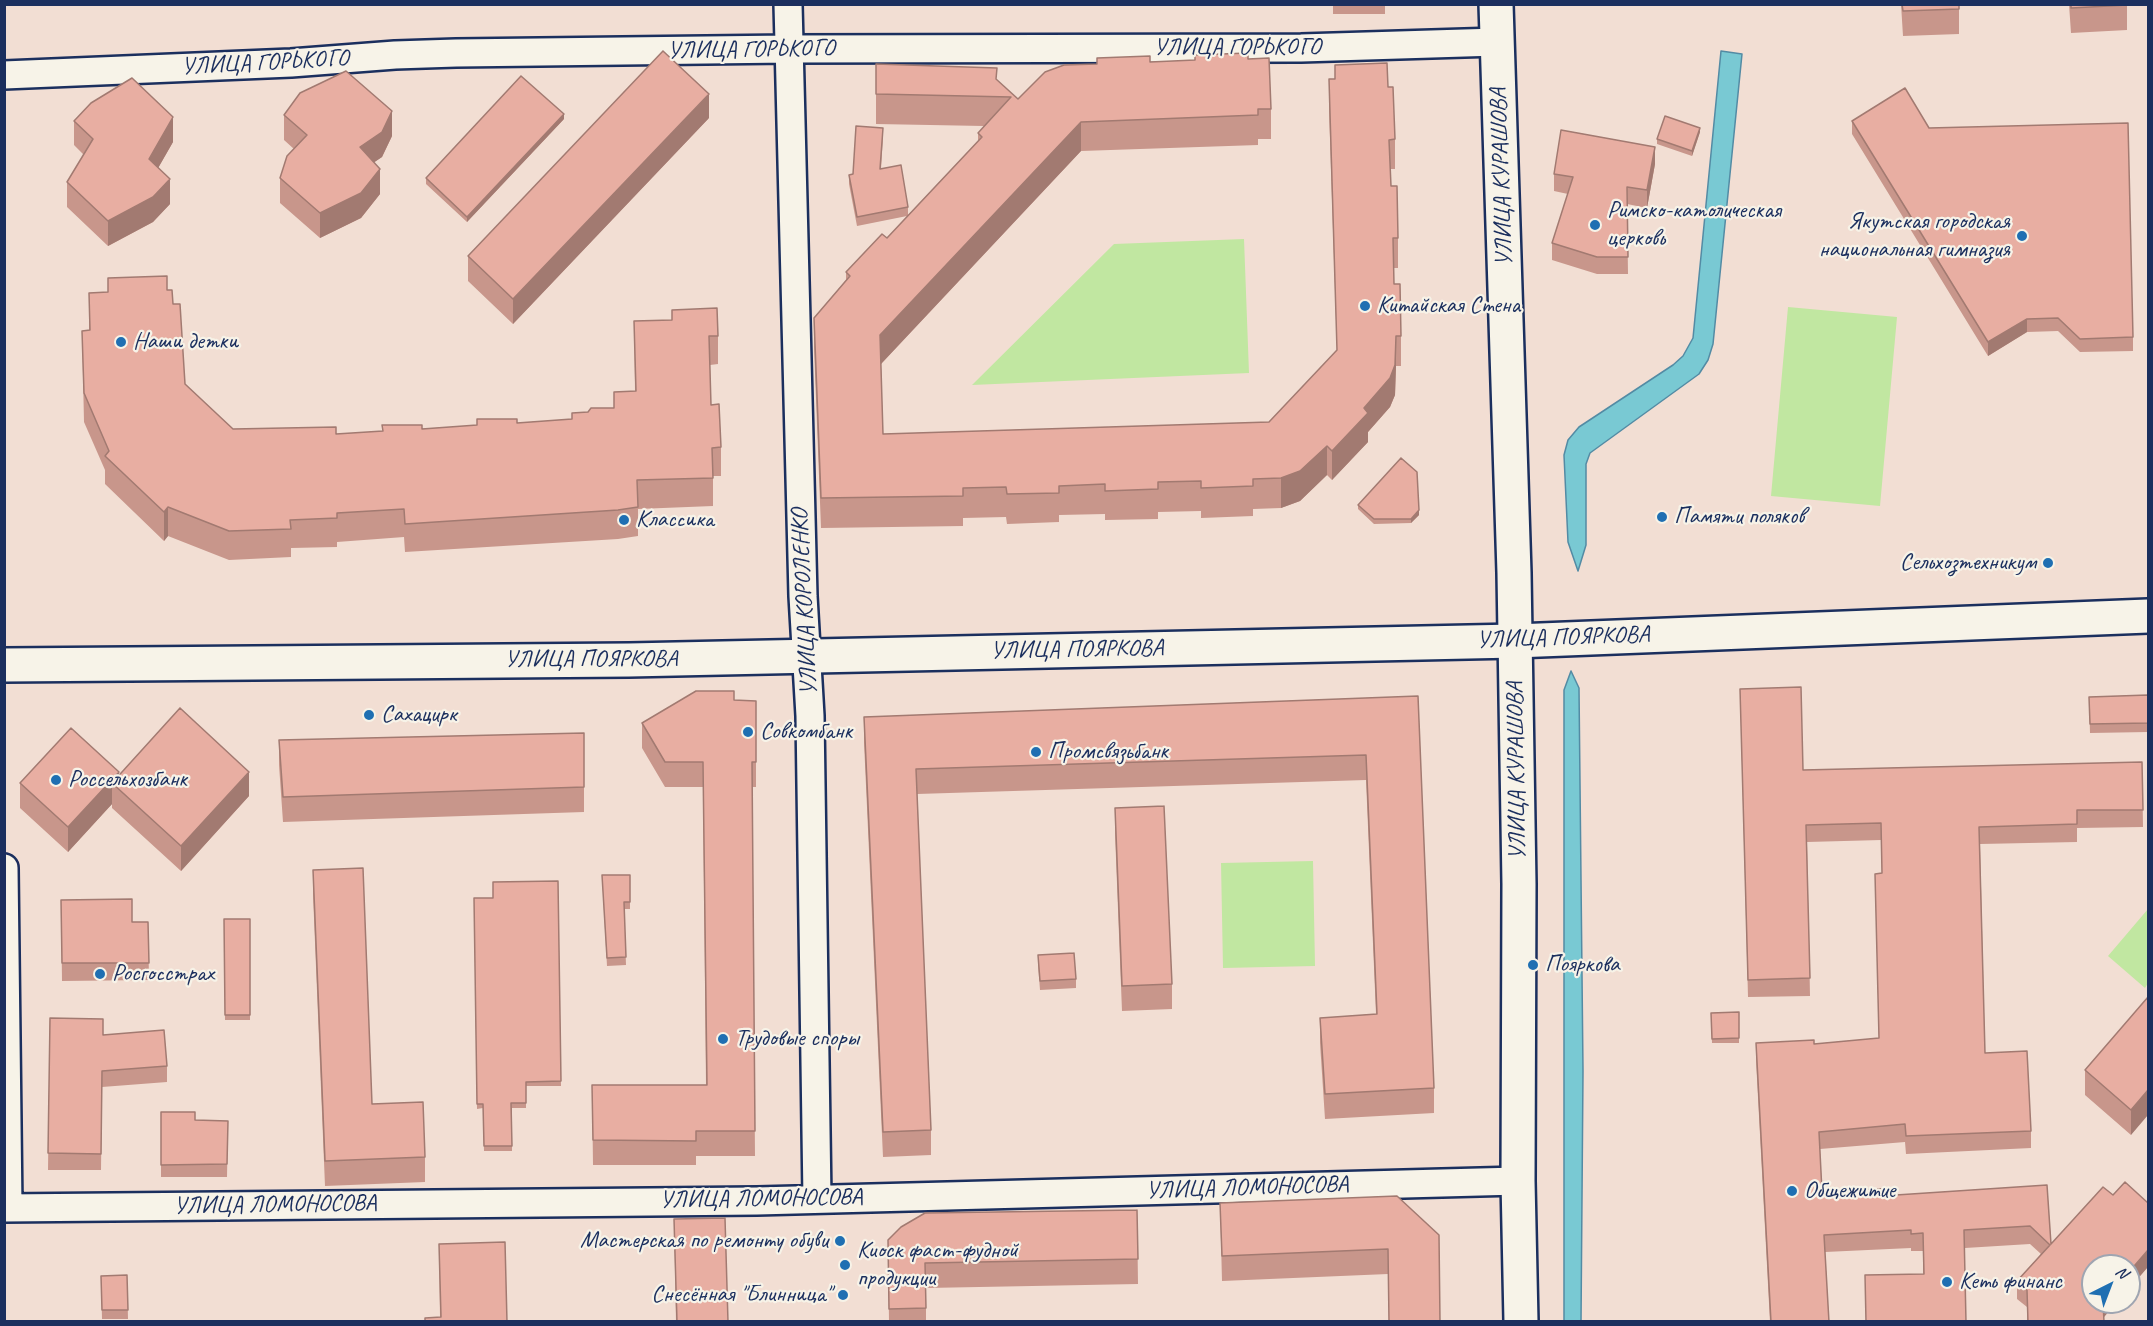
<!DOCTYPE html>
<meta charset="utf-8">
<style>
body{margin:0}
#map{position:relative;width:2153px;height:1326px;overflow:hidden;background:#f2ded3;font-family:Caveat,sans-serif}
canvas{display:block}
.frame{position:absolute;inset:0;border:6px solid #1b2f5e;pointer-events:none}
.north{position:absolute;left:2081px;top:1254px;width:60px;height:60px;box-sizing:border-box;background:#f7f3e8;border:2px solid #9fa5b1;border-radius:50%;rotate:42deg;font-size:16px;font-weight:700;line-height:24px;text-align:center;color:#1b2f5e}
.north::after{content:'';display:block;margin:auto;width:21px;height:27px;background:#1f6fb2;clip-path:polygon(50% 0,100% 100%,50% 72%,0 100%)}
</style>
<div id="map">
<canvas width="2153" height="1326"></canvas>
<div class="frame"></div>
<div class="north">N</div>
</div>
<script>
const ctx = document.querySelector('canvas').getContext('2d');
ctx.lineJoin = 'round';
function fillPath(path, color) { ctx.fillStyle = color; ctx.fill(path, 'evenodd'); }
const toPath = rows => new Path2D(rows.map(r => 'M' + r).join(''));
function strokePath(path, color, width, dash) { ctx.strokeStyle = color; ctx.lineWidth = width; ctx.lineCap = dash ? 'butt' : 'round'; ctx.setLineDash(dash || []); ctx.stroke(path); }
function drawText(font, color, halo, rows, align = 'center') {
  ctx.font = font + ' Caveat,sans-serif'; ctx.lineWidth = 4.5; ctx.setLineDash([]); ctx.textBaseline = 'middle'; ctx.strokeStyle = halo; ctx.fillStyle = color; for (const [text, x, y, turn = 0] of rows) {
    ctx.save(); ctx.translate(x, y); ctx.rotate((+turn || 0) * Math.PI / 180); ctx.textAlign = isNaN(turn) ? turn : align; if (halo) ctx.strokeText(text, 0, 0); ctx.fillText(text, 0, 0); ctx.restore();
  }
}
fillPath(toPath([
 [1244,239,1249,373,972,385,1114,244],
 [1788,307,1897,317,1880,506,1771,496],
 [1313,861,1315,966,1223,968,1221,863],
 [2148,909,2148,983,2145,988,2108,956]
]), '#c1e7a1');
const water = toPath([
 [1721,51,1742,54,1713,344,1708,360,1699,374,1590,453,1586,464,1586,545,1578,571,1568,542,1564,455,1568,440,1579,427,1673,365,1683,356,1693,338,1721,51],
 [1571,671,1579,688,1583,1071,1581,1322,1564,1321,1564,690,1571,671]
]);
fillPath(water, '#79c9d3');
strokePath(water, '#538ba4', 1.5);
const minor = toPath([
 [788,4,803,596,810,716,817,1199],
 [4,75,291,63,395,55,456,53,789,49,1301,48,1497,42],
 [4,868,8,1208],
 [4,1208,757,1201,1518,1181]
]);
const tertiary = toPath([
 [1496,4,1514,573,1519,884,1518,1181,1521,1322]
]);
const secondary = toPath([
 [4,665,629,660,1515,641,2148,616]
]);
strokePath(minor, '#1b2f5e', 32);
strokePath(tertiary, '#1b2f5e', 38);
strokePath(secondary, '#1b2f5e', 38);
strokePath(minor, '#f7f3e8', 27);
strokePath(tertiary, '#f7f3e8', 33);
strokePath(secondary, '#f7f3e8', 33);
fillPath(toPath([
 [1333,4,1385,4,1385,14,1333,14],
 [1901,4,1959,4,1959,34,1903,36],
 [2069,4,2127,4,2127,30,2071,33],
 [1248,59,1271,109,1271,139,1258,139,1258,145,1081,151,881,364,883,434,1269,422,1337,351,1329,109,1329,79,1388,87,1395,139,1395,169,1390,169,1391,186,1398,238,1398,268,1394,268,1394,284,1401,336,1401,366,1396,366,1395,395,1390,407,1368,432,1368,442,1332,480,1327,475,1300,501,1281,508,1253,509,1253,516,1201,518,1201,511,1158,512,1158,519,1105,520,1105,514,1059,515,1059,522,1007,524,1006,517,963,518,963,526,821,528,814,347,814,318,846,280,846,272,887,238,907,216,857,226,849,184,849,175,853,174,883,137,881,169,908,207,908,215,978,141,978,133,984,126,876,124,876,64,1018,99,1150,62],
 [284,115,392,136,382,157,374,162,380,194,361,218,320,238,280,203,280,178,294,149,284,140],
 [709,118,513,324,468,281,468,256],
 [564,119,467,222,426,184,426,178],
 [74,121,173,142,158,168,170,204,153,222,108,246,67,207,67,182,84,155,74,145],
 [1852,121,1929,128,2133,337,2133,351,2080,352,2058,331,2027,332,1988,356,1852,134],
 [1700,132,1692,156,1657,144,1657,139],
 [1655,164,1647,208,1627,204,1628,274,1597,274,1552,260,1552,243,1568,194,1554,191,1554,174],
 [167,290,173,304,185,384,233,429,336,434,517,423,572,419,588,412,614,408,614,392,635,391,634,321,718,336,718,364,710,365,711,405,721,447,721,476,713,476,713,506,638,509,638,536,618,539,405,552,404,537,337,542,337,547,291,548,291,557,229,560,168,536,164,541,105,484,105,470,84,422,82,331,89,330,89,293],
 [1358,505,1419,515,1411,523,1374,524,1358,509],
 [1740,689,1803,770,2142,762,2143,827,2077,828,2077,842,1980,844,1985,1053,2031,1131,2031,1148,1906,1154,1905,1142,1820,1149,1822,1192,1896,1195,2047,1185,2051,1244,2093,1302,2117,1302,2104,1317,2104,1322,2027,1322,2027,1307,2017,1299,2017,1281,2041,1254,2030,1244,1965,1248,1923,1274,1923,1251,1911,1251,1911,1248,1825,1252,1829,1322,1770,1322,1756,1060,1756,1043,1814,1044,1879,1038,1875,874,1882,873,1881,840,1807,842,1810,996,1748,997],
 [2148,695,2148,732,2090,733,2089,697],
 [1418,696,1434,1088,1434,1113,1325,1119,1320,1043,1320,1018,1376,1014,1366,780,917,794,931,1130,931,1155,883,1157,864,742,864,717],
 [734,700,756,701,756,787,752,787,755,1156,696,1156,696,1165,593,1165,592,1085,706,1085,703,787,665,787,642,748,642,723],
 [584,733,584,812,283,822,279,765,279,740],
 [119,776,249,796,181,871,112,808,112,804,68,852,20,808,20,783],
 [1115,808,1172,984,1172,1009,1122,1011,1115,833],
 [313,870,372,1104,425,1157,425,1182,325,1186,313,894],
 [602,875,630,875,630,909,624,909,626,965,607,966],
 [558,881,561,1086,526,1086,526,1108,512,1108,512,1151,484,1151,483,1108,477,1109,474,898,493,898],
 [61,900,132,922,148,922,149,980,62,981],
 [224,919,250,919,250,1020,225,1020],
 [1038,964,1076,979,1076,988,1040,990],
 [2148,997,2131,1135,2085,1095,2085,1070],
 [1739,1012,1739,1043,1712,1043,1711,1013],
 [50,1018,103,1035,167,1066,167,1082,102,1087,101,1170,48,1170],
 [161,1112,195,1120,228,1121,227,1177,161,1177],
 [1397,1196,1388,1274,1222,1281,1220,1203],
 [1137,1210,1138,1284,926,1288,926,1322,889,1322,888,1240],
 [674,1219,728,1322,676,1322],
 [439,1244,507,1322,440,1317],
 [127,1275,128,1319,102,1319,101,1276]
]), '#c8968b');
fillPath(toPath([
 [709,94,709,118,513,324,513,299],
 [392,111,392,136,382,157,360,172,360,147],
 [564,114,564,119,467,222,467,217],
 [173,117,173,142,149,184,149,159],
 [1081,122,1081,151,880,365,880,335],
 [1700,128,1700,132,1692,156,1692,151],
 [1655,147,1655,164,1647,208,1647,190],
 [380,169,380,194,361,218,320,238,320,213],
 [170,179,170,204,153,222,108,246,108,221],
 [2027,319,2027,332,1988,356,1988,342],
 [1396,336,1396,366,1395,395,1390,407,1368,432,1368,442,1332,480,1332,451,1364,408],
 [1327,446,1327,475,1300,501,1281,508,1281,478],
 [168,507,168,536,164,541,164,512],
 [1419,510,1419,515,1411,523,1411,519],
 [119,772,119,790,112,783,112,804,68,852,68,827],
 [249,772,249,796,181,871,181,846],
 [2148,1090,2148,1115,2131,1135,2131,1110],
 [2148,1250,2148,1267,2129,1289,2129,1272],
 [2103,1302,2117,1302,2103,1318]
]), '#a27a71');
const building = toPath([
 [1902,4,1959,4,1959,9,1903,11,1902,4],
 [2071,4,2127,4,2127,5,2071,8,2071,4],
 [663,51,709,94,513,299,468,256,663,51],
 [1248,53,1248,59,1269,58,1271,109,1258,109,1258,115,1081,122,880,335,883,434,1269,422,1337,350,1329,79,1335,79,1335,65,1387,63,1388,87,1393,87,1395,139,1389,140,1391,186,1397,186,1398,238,1393,238,1394,284,1400,284,1401,336,1396,336,1395,365,1390,378,1364,408,1368,413,1332,451,1327,446,1300,471,1281,478,1253,479,1253,486,1201,488,1201,481,1158,482,1158,489,1105,491,1105,484,1059,486,1059,493,1007,494,1006,487,963,488,963,496,821,498,814,318,850,276,846,272,882,234,887,238,982,137,978,133,1011,97,876,94,876,64,997,68,996,79,1018,99,1045,72,1064,65,1097,64,1097,58,1150,56,1150,62,1195,60,1195,55,1248,53],
 [346,71,392,111,382,132,360,147,380,169,361,193,320,213,280,178,287,156,307,135,284,115,300,93,346,71],
 [521,76,564,114,467,217,426,178,521,76],
 [132,78,173,117,149,159,170,179,153,197,108,221,67,182,93,139,74,121,91,103,132,78],
 [1905,88,1929,128,2128,123,2133,337,2080,339,2058,318,2027,319,1988,342,1852,121,1905,88],
 [1665,116,1700,128,1692,151,1657,139,1665,116],
 [856,126,883,128,880,169,901,165,908,207,857,217,849,175,853,174,856,126],
 [1561,130,1655,147,1647,190,1627,187,1628,257,1597,257,1552,243,1573,177,1554,174,1561,130],
 [167,276,167,290,172,290,173,304,180,304,185,384,233,429,336,427,336,434,383,431,382,425,422,425,422,429,477,425,477,419,517,419,517,423,572,419,572,413,588,412,591,408,614,408,614,392,636,391,634,321,672,320,672,310,717,308,718,336,709,336,711,405,719,404,721,447,712,448,713,478,637,480,638,507,618,510,405,524,404,509,337,513,337,518,290,520,291,529,229,531,168,507,164,512,105,456,109,451,84,393,82,331,90,330,89,293,108,292,108,278,167,276],
 [1401,458,1417,472,1419,510,1411,519,1374,519,1358,505,1401,458],
 [1801,687,1803,770,2142,762,2143,810,2077,810,2077,824,1979,827,1985,1053,2027,1051,2031,1131,1906,1136,1905,1124,1819,1132,1822,1192,1895,1188,1896,1195,2047,1185,2051,1244,2103,1187,2113,1195,2125,1182,2148,1203,2148,1250,2129,1272,2129,1266,2093,1266,2093,1302,2103,1302,2104,1322,2028,1322,2027,1290,2017,1281,2050,1245,2030,1226,1964,1230,1966,1322,1866,1322,1865,1275,1924,1274,1923,1233,1911,1234,1911,1230,1824,1235,1829,1322,1771,1322,1756,1043,1814,1040,1814,1044,1879,1038,1875,874,1882,873,1881,823,1806,825,1810,978,1748,980,1740,689,1801,687],
 [696,691,734,691,734,700,756,701,756,762,752,762,755,1131,696,1131,696,1141,593,1140,592,1085,707,1085,703,762,665,762,642,723,696,691],
 [2148,695,2148,723,2090,724,2089,697,2148,695],
 [1418,696,1434,1088,1325,1094,1320,1018,1377,1014,1366,755,916,769,931,1130,883,1132,864,717,1418,696],
 [180,708,249,772,181,846,112,783,180,708],
 [71,728,119,772,68,827,20,783,71,728],
 [584,733,584,787,283,797,279,740,584,733],
 [1164,806,1172,984,1122,986,1115,808,1164,806],
 [363,868,372,1104,423,1102,425,1157,325,1161,313,870,363,868],
 [602,875,630,875,630,902,624,902,626,957,607,958,602,875],
 [558,881,561,1081,526,1082,526,1103,511,1103,512,1146,484,1146,483,1104,477,1104,474,898,493,898,493,882,558,881],
 [132,899,132,922,148,922,149,963,62,963,61,900,132,899],
 [224,919,250,919,250,1015,225,1015,224,919],
 [1074,953,1076,979,1040,981,1038,955,1074,953],
 [2148,997,2148,1090,2131,1110,2085,1070,2148,997],
 [1739,1012,1739,1038,1712,1039,1711,1013,1739,1012],
 [50,1018,103,1019,103,1035,164,1030,167,1066,102,1071,101,1154,48,1153,50,1018],
 [161,1112,195,1112,195,1120,228,1121,227,1164,161,1165,161,1112],
 [1397,1196,1439,1235,1440,1322,1389,1322,1388,1249,1222,1256,1220,1203,1397,1196],
 [1137,1210,1138,1259,925,1263,926,1308,889,1309,888,1240,901,1227,925,1213,1137,1210],
 [725,1218,728,1322,677,1322,674,1219,725,1218],
 [505,1242,507,1322,425,1322,425,1318,441,1317,439,1244,505,1242],
 [127,1275,128,1310,102,1310,101,1276,127,1275]
]);
fillPath(building, '#e8aea2');
strokePath(building, '#a27a71', 1.5);
for (const [x, y, r, color] of [
 [1595,225,6,"#1f6fb2"],
 [2022,236,6,"#1f6fb2"],
 [1365,306,6,"#1f6fb2"],
 [121,342,6,"#1f6fb2"],
 [1662,517,6,"#1f6fb2"],
 [624,520,6,"#1f6fb2"],
 [2048,563,6,"#1f6fb2"],
 [369,715,6,"#1f6fb2"],
 [748,732,6,"#1f6fb2"],
 [1036,752,6,"#1f6fb2"],
 [56,780,6,"#1f6fb2"],
 [1533,965,6,"#1f6fb2"],
 [100,974,6,"#1f6fb2"],
 [723,1039,6,"#1f6fb2"],
 [1792,1191,6,"#1f6fb2"],
 [840,1241,6,"#1f6fb2"],
 [845,1265,6,"#1f6fb2"],
 [1947,1282,6,"#1f6fb2"],
 [843,1295,6,"#1f6fb2"]
]) { const dot = new Path2D(); dot.arc(x, y, r, 0, 2 * Math.PI); ctx.fillStyle = color; ctx.fill(dot); strokePath(dot, '#f7f3e8', 2); }
drawText('24px', '#1b2f5e', '#f7f3e8', [
 ["УЛИЦА ГОРЬКОГО",1237,48],
 ["УЛИЦА ГОРЬКОГО",751,50,-1],
 ["УЛИЦА ГОРЬКОГО",265,63,-3],
 ["УЛИЦА КУРАШОВА",1502,177,-92],
 ["УЛИЦА КОРОЛЕНКО",805,602,-93],
 ["УЛИЦА ПОЯРКОВА",1563,638,-2],
 ["УЛИЦА ПОЯРКОВА",1077,650,-1],
 ["УЛИЦА ПОЯРКОВА",591,660],
 ["УЛИЦА КУРАШОВА",1517,771,-91],
 ["УЛИЦА ЛОМОНОСОВА",1247,1188,-2],
 ["УЛИЦА ЛОМОНОСОВА",761,1199,-1],
 ["УЛИЦА ЛОМОНОСОВА",275,1205,-1]
]);
drawText('24px', '#1b2f5e', '#f7f3e8', [
 ["Римско-католическая",1607,211],
 ["церковь",1607,239],
 ["Якутская городская",2010,222,"right"],
 ["национальная гимназия",2010,250,"right"],
 ["Китайская Стена",1377,306],
 ["Наши детки",133,342],
 ["Памяти поляков",1674,517],
 ["Классика",636,520],
 ["Сельхозтехникум",2036,563,"right"],
 ["Сахацирк",381,715],
 ["Совкомбанк",760,732],
 ["Промсвязьбанк",1048,752],
 ["Россельхозбанк",68,780],
 ["Пояркова",1545,965],
 ["Росгосстрах",112,974],
 ["Трудовые споры",735,1039],
 ["Общежитие",1804,1191],
 ["Мастерская по ремонту обуви",828,1241,"right"],
 ["Киоск фаст-фудной",857,1251],
 ["продукции",857,1279],
 ["Кеть финанс",1959,1282],
 ["Снесённая \"Блинница\"",831,1295,"right"]
], 'left');
</script>
